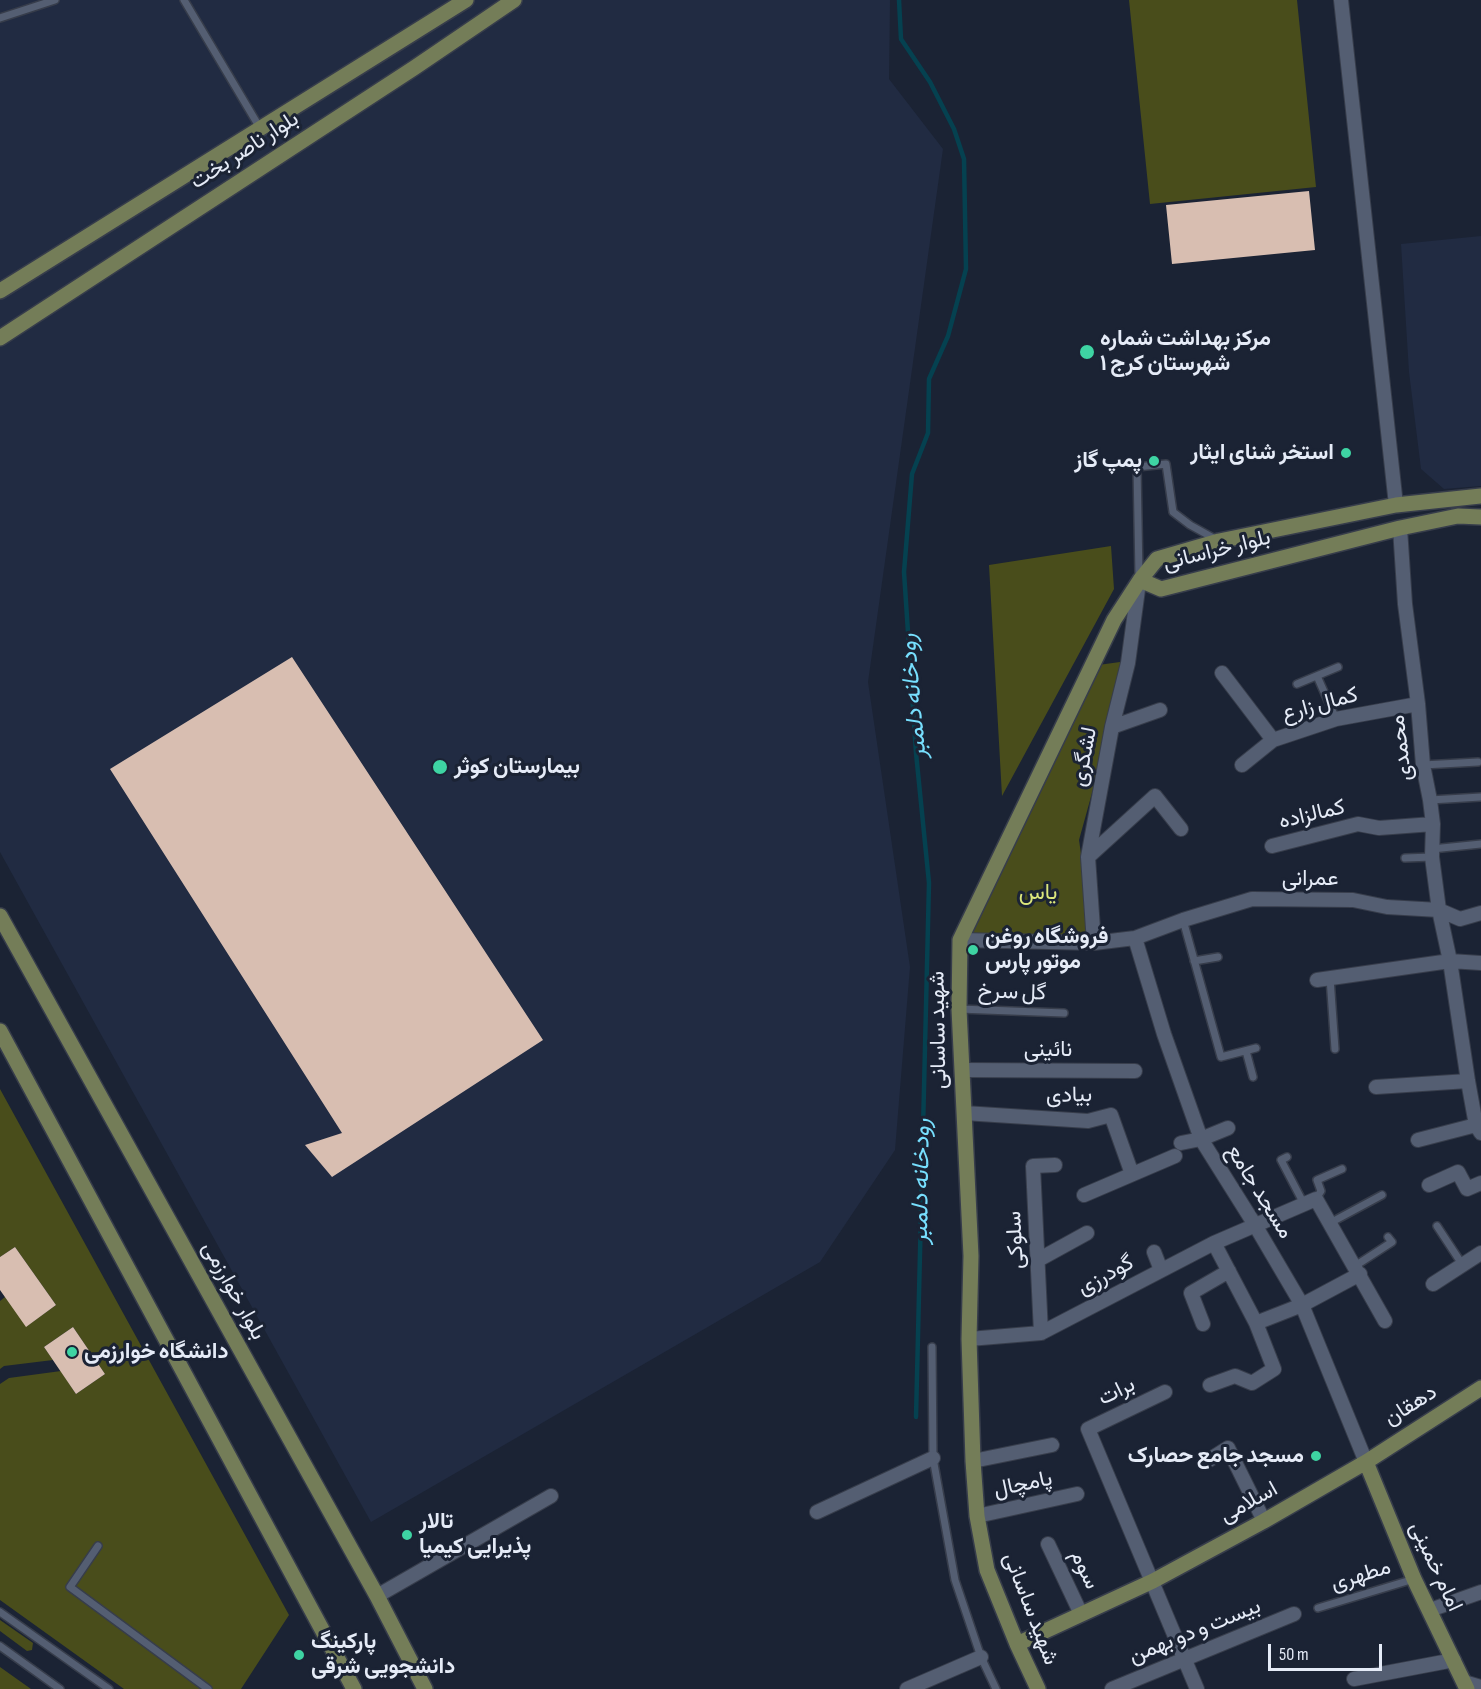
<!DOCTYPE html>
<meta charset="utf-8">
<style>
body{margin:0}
#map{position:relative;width:1481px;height:1689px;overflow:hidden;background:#1b2334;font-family:"Sofia Sans Condensed",sans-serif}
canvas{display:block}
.scale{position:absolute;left:1268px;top:1644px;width:114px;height:27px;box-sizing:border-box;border:3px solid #e5ebf7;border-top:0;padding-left:8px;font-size:18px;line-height:21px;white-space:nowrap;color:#e5ebf7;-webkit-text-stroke:4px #1b2334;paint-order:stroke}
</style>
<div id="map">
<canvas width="1481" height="1689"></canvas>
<div class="scale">50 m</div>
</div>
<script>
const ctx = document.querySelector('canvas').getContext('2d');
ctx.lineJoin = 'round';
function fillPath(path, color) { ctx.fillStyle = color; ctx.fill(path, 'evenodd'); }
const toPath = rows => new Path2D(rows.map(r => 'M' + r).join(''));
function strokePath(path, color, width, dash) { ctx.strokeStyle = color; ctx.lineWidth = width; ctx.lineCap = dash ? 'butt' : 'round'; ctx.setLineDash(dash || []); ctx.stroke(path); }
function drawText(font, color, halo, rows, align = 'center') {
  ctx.font = font + ' "Sofia Sans Condensed",Vazirmatn,sans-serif'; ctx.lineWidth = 6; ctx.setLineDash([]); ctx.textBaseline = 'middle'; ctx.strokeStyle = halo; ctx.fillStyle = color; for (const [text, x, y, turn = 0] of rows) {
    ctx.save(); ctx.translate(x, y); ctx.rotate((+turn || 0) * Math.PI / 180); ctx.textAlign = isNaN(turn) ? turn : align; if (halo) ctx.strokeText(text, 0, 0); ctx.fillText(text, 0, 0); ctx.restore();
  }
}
fillPath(toPath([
 [0,0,890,0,889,79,943,149,868,682,910,967,895,1150,820,1262,371,1522,0,852],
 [1481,236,1481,486,1444,489,1421,469,1409,372,1401,244]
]), '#212b42');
fillPath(toPath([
 [1129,0,1297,0,1316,187,1150,204],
 [1111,546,1114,589,1002,796,989,565],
 [1120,662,1128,663,1079,840,1094,943,960,940,1091,666],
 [0,1089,289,1615,241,1689,124,1689,0,1600,0,1384,9,1378,61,1371,76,1394,105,1374,73,1327,44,1347,53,1360,4,1366,0,1369,0,1301,5,1297,27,1326,56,1305,15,1247,0,1257],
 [0,1620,33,1643,32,1650,27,1651,0,1631],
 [0,1667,31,1689,0,1689]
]), '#494d1b');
strokePath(toPath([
 [899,0,901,39,930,82,954,129,964,159,966,269,948,336,929,379,928,433,912,474,904,572,916,753,929,883,916,1417]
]), '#054150', 4.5);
fillPath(toPath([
 [1309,191,1315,250,1172,264,1166,205],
 [292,657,543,1040,332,1177,305,1145,342,1133,110,769],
 [15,1247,56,1305,26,1327,0,1290,0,1257],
 [73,1327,105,1374,76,1394,44,1347]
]), '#d8beb1');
const lane = toPath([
 [184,0,257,123],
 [0,18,55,0],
 [1139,576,1137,467,1166,464,1173,512,1190,525,1217,540],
 [1317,676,1336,719],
 [1297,684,1338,667],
 [1423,765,1478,762],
 [1430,800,1481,797],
 [1432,849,1481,844],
 [1405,858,1432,857],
 [1183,920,1221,1057,1256,1048],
 [1194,961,1218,957],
 [1330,978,1335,1049],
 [959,1009,1064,1013],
 [1246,1051,1253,1077],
 [1287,1157,1281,1160,1304,1204],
 [1316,1199,1321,1191,1317,1180,1342,1169],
 [1330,1223,1382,1195],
 [1437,1226,1462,1264],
 [1355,1266,1392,1242,1388,1237],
 [932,1347,933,1458,955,1580,981,1657,996,1689],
 [98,1546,70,1587,208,1689],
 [1318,1608,1414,1579],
 [0,1612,109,1689],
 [0,1646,60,1689]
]);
const street = toPath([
 [1341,0,1396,505],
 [1400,528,1405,604,1418,704,1423,765,1430,800,1433,824,1432,857,1439,910,1450,961,1468,1081,1476,1125,1481,1133],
 [1222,673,1273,740],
 [1112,727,1160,710],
 [1242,765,1273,740,1336,719,1418,704],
 [1272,846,1358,824,1379,828,1433,824],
 [1088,857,1155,796,1181,829],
 [1135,938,1164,1034,1201,1139,1255,1225,1302,1305,1366,1462],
 [960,940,1094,943,1135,938,1183,920,1252,899,1353,900,1387,907,1439,910,1460,919,1481,913],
 [1094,943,1088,857,1112,727,1128,663,1139,582],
 [1317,980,1450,961,1481,963],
 [962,1070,1135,1071],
 [1376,1087,1468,1081],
 [964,1113,1088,1121,1111,1115,1132,1174],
 [1418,1140,1476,1125],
 [1181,1143,1201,1139,1228,1128],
 [1429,1185,1458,1172,1467,1189,1481,1183],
 [1084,1195,1175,1156],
 [1214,1243,1256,1323,1302,1305,1360,1274],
 [1154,1252,1161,1270],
 [1038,1260,1087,1233],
 [1433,1284,1481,1253],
 [1203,1324,1191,1293,1229,1271],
 [1041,1333,1033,1166,1055,1165],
 [969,1339,1041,1333,1214,1243,1316,1199,1385,1321],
 [1210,1385,1235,1376,1252,1383,1274,1369,1256,1323],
 [1165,1392,1088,1429,1197,1689],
 [1209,1460,1228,1448,1264,1521],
 [973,1461,1052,1445],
 [817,1512,933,1458],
 [977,1516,1077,1494],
 [1048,1544,1081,1614],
 [377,1596,551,1496],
 [1430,1610,1481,1592],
 [1354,1679,1454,1660],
 [1464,1682,1481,1687],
 [907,1689,981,1657],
 [1112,1689,1294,1614]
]);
const secondary = toPath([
 [0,291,466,0],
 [0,338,414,68,514,0],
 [1140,580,1161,589,1400,528,1458,516,1481,517],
 [0,916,377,1596,425,1689],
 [0,1031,354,1689],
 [1366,1462,1414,1579,1467,1689],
 [1017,1644,1153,1581,1264,1521,1366,1462,1481,1388],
 [1038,1689,1017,1644,987,1570,977,1516,973,1461,969,1339,971,1256,959,1009,960,940,1114,620,1140,580,1157,559,1219,541,1396,505,1481,496]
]);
strokePath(lane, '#373d4b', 10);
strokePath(street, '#373d4b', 16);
strokePath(secondary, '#373d4b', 18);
strokePath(lane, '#545e72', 7);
strokePath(street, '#545e72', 14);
strokePath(secondary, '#747d58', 15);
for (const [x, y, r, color] of [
 [1087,352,8,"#3ed4a3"],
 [1346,453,6,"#3ed4a3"],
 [1154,461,6,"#3ed4a3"],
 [440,767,8,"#3ed4a3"],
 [973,950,6,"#3ed4a3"],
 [72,1352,6,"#3ed4a3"],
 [1316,1456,6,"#3ed4a3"],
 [407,1535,6,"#3ed4a3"],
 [299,1655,6,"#3ed4a3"]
]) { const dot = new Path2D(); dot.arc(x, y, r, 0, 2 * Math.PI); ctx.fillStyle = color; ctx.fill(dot); strokePath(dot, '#1b2334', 2); }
drawText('22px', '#e5ebf7', '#1b2334', [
 ["بلوار ناصر بخت",245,151,-33],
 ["بلوار خراسانی",1217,551,-14],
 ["کمال زارع",1320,705,-15],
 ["محمدی",1402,748,-97],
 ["لشگری",1085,757,-79],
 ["کمالزاده",1312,815,-13],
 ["عمرانی",1310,879],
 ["گل سرخ",1012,993,2],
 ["شهید ساسانی",939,1030,-91],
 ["نائینی",1048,1050],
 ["بیادی",1069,1096,-1],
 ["مسجد جامع",1259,1192,58],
 ["سلوکی",1016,1240,-93],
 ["گودرزی",1106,1276,-28],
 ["بلوار خوارزمی",233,1291,61],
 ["برات",1117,1392,-26],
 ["دهقان",1411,1406,-32],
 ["پامچال",1023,1485,-12],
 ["اسلامی",1249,1503,-29],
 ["امام خمینی",1435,1567,65],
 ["سوم",1084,1570,65],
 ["مطهری",1361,1576,-17],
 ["شهید ساسانی",1030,1609,69],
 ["بیست و دو بهمن",1195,1632,-22]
]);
drawText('bold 22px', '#e5ebf7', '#1b2334', [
 ["مرکز بهداشت شماره",1100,339],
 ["۱ شهرستان کرج",1100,364],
 ["استخر شنای ایثار",1334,453,"right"],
 ["پمپ گاز",1142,461,"right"],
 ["بیمارستان کوثر",454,767],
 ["فروشگاه روغن",985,937],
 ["موتور پارس",985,962],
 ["دانشگاه خوارزمی",84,1352],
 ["مسجد جامع حصارک",1304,1456,"right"],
 ["تالار",419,1522],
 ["پذیرایی کیمیا",419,1547],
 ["پارکینگ",311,1642],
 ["دانشجویی شرقی",311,1667]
], 'left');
drawText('22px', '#dce77c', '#1b2334', [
 ["یاس",1038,893]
]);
drawText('italic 24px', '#77dffe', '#1b2334', [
 ["رودخانه دلمبر",914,696,-95],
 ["رودخانه دلمبر",922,1181,-89]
]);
</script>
